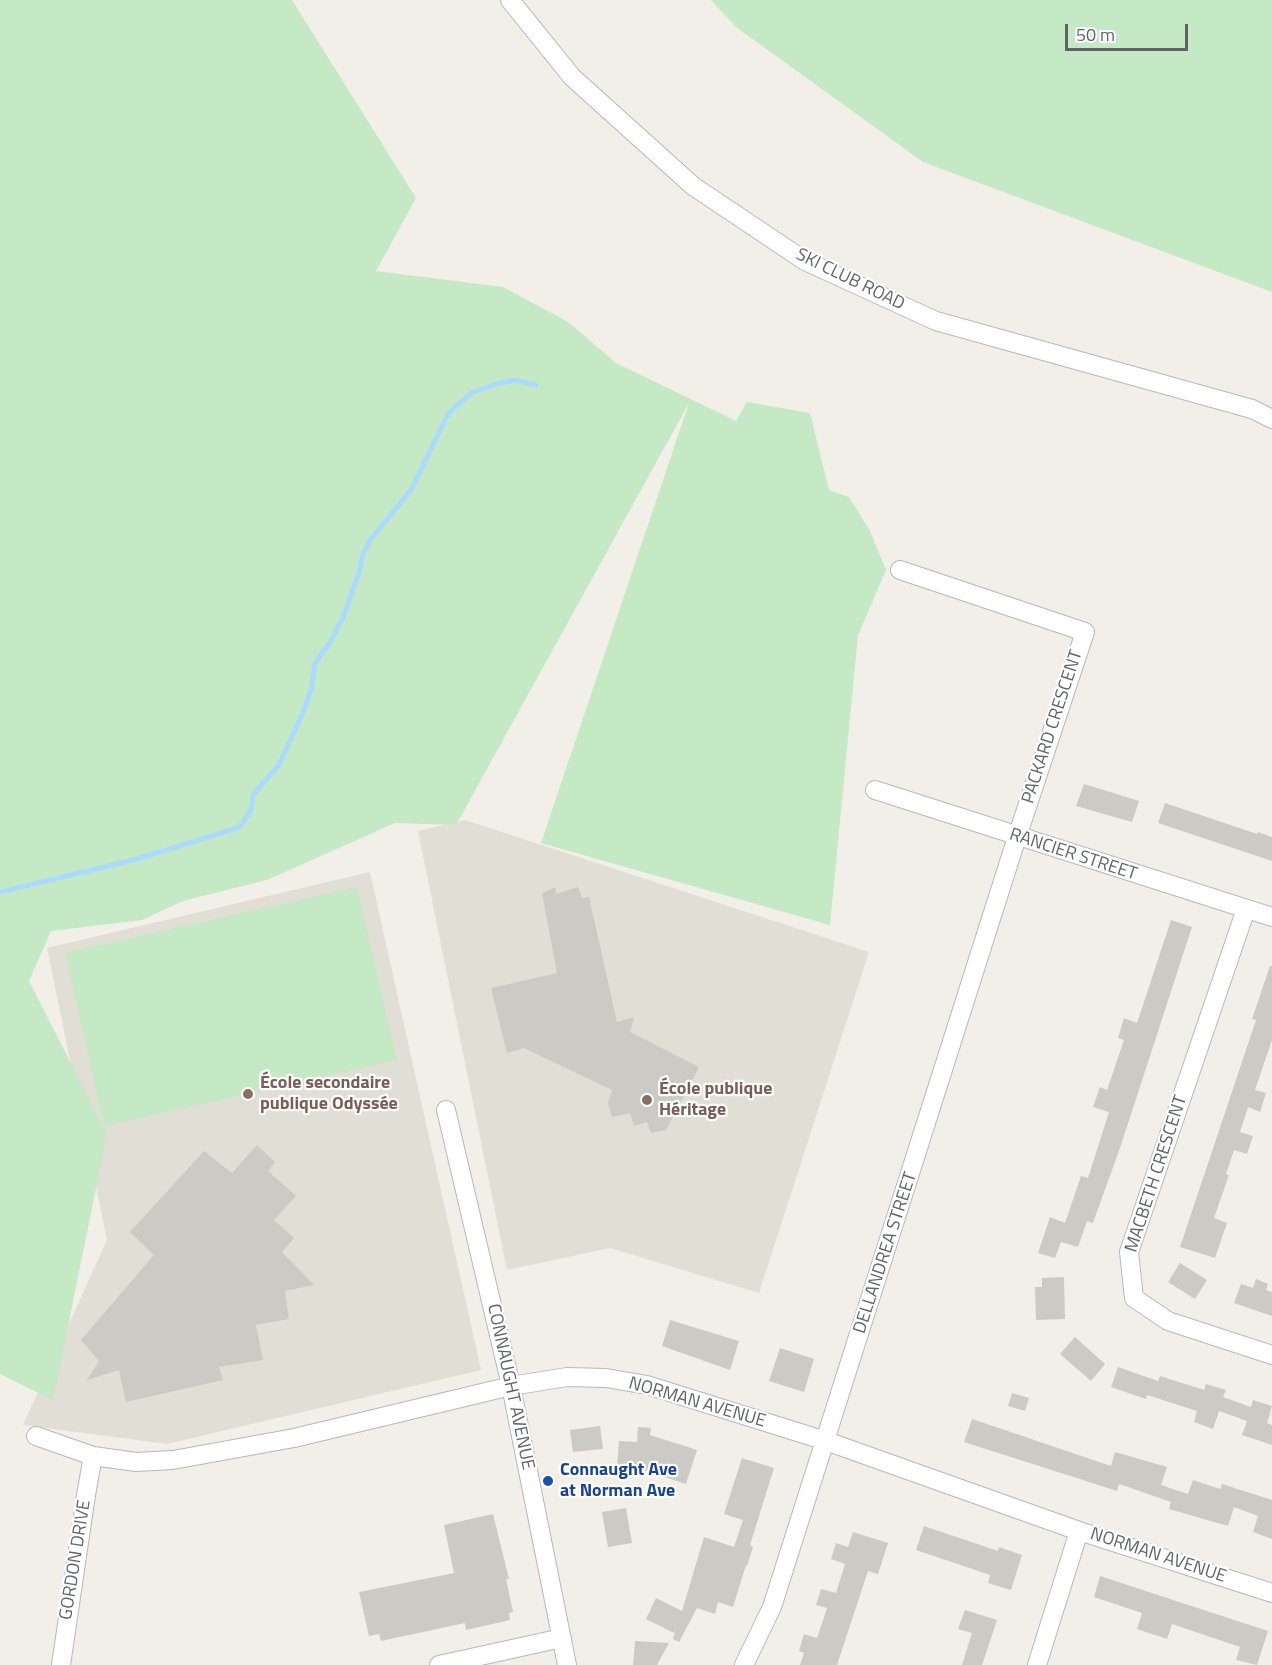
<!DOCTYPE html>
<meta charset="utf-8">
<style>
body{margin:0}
#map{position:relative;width:1272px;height:1665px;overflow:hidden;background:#f1efe8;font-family:"Titillium Web",sans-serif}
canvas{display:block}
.scale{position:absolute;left:1065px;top:24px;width:123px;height:27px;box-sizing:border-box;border:3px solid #5f6368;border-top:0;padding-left:8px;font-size:18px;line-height:21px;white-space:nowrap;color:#5f6368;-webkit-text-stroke:4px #fff;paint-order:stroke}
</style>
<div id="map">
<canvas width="1272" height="1665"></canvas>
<div class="scale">50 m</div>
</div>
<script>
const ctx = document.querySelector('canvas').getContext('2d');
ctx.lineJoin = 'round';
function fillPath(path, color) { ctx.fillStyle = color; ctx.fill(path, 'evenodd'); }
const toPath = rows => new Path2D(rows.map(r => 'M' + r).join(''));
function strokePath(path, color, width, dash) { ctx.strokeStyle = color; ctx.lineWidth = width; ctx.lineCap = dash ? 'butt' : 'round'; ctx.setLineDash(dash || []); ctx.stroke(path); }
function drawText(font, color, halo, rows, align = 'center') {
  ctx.font = font + ' "Titillium Web",sans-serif'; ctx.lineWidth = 4.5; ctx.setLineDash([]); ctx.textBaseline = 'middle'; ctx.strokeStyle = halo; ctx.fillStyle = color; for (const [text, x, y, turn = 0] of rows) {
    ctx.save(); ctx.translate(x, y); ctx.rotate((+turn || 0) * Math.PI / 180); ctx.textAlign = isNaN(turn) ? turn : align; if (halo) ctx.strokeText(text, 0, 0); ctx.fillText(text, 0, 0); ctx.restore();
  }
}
fillPath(toPath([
 [465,820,869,952,759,1293,610,1248,507,1270,418,831],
 [370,872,481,1370,167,1444,23,1425,107,1240,47,948]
]), '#e1ded6');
fillPath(toPath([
 [0,0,292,0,416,198,376,271,503,287,568,322,616,363,736,421,747,402,810,413,829,490,849,497,870,531,886,570,858,635,830,925,541,843,689,403,456,825,395,823,267,880,183,901,142,920,51,931,29,981,107,1134,53,1400,0,1374],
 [711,0,1272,0,1272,292,923,162,736,27],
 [357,887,397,1060,104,1126,65,953]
]), '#c5e8c5');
strokePath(toPath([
 [0,892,137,859,237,828,244,821,251,810,253,795,279,765,302,715,311,690,315,663,329,644,343,618,359,573,363,554,371,539,411,490,448,414,471,393,497,384,515,380,536,385]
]), '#aadaff', 5);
fillPath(toPath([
 [1084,784,1139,801,1132,822,1076,806],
 [1165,803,1257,834,1258,832,1272,837,1272,861,1158,823],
 [556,887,556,894,578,887,582,898,589,897,617,1022,634,1017,630,1032,699,1067,666,1130,651,1133,647,1122,634,1126,630,1113,612,1117,608,1103,612,1090,524,1048,507,1053,491,988,557,973,542,893],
 [1171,920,1192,927,1121,1145,1093,1223,1087,1221,1078,1247,1061,1242,1055,1258,1038,1253,1050,1217,1065,1223,1081,1176,1088,1178,1109,1112,1093,1107,1100,1087,1107,1090,1124,1040,1118,1038,1124,1018,1137,1023],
 [1270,966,1272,966,1272,1040,1255,1090,1266,1093,1260,1112,1248,1107,1240,1132,1253,1136,1247,1154,1234,1150,1226,1174,1229,1175,1214,1218,1227,1223,1215,1258,1180,1247,1256,1020,1252,1019],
 [257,1145,275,1162,268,1171,296,1196,274,1220,294,1238,282,1252,314,1285,285,1291,289,1319,256,1325,263,1360,219,1367,223,1380,126,1402,119,1370,87,1380,99,1361,81,1340,154,1255,130,1232,204,1151,232,1173],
 [1180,1263,1207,1280,1195,1299,1168,1282],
 [1064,1277,1065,1319,1036,1320,1035,1287,1042,1287,1042,1278],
 [1256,1279,1268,1284,1266,1290,1272,1292,1272,1316,1234,1303,1241,1284,1253,1288],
 [670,1320,739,1341,730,1370,662,1346],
 [1075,1337,1105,1364,1091,1381,1060,1354],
 [780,1348,814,1359,804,1392,769,1381],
 [1118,1367,1158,1381,1160,1376,1204,1390,1206,1384,1226,1390,1223,1397,1251,1407,1253,1400,1272,1406,1267,1423,1272,1425,1272,1445,1242,1435,1247,1421,1219,1411,1213,1429,1194,1422,1197,1411,1147,1395,1146,1399,1111,1387],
 [1012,1393,1029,1398,1025,1411,1008,1406],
 [972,1419,1111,1466,1115,1452,1167,1467,1161,1485,1188,1494,1193,1480,1220,1489,1222,1484,1272,1500,1272,1539,1253,1532,1258,1516,1234,1507,1228,1526,1169,1509,1171,1502,1119,1484,1117,1491,964,1442],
 [600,1426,603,1449,573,1452,570,1430],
 [638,1427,651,1428,650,1435,697,1450,686,1484,643,1470,617,1468,619,1441,637,1442],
 [742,1458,774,1468,750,1545,753,1547,747,1566,746,1565,733,1607,718,1602,715,1614,697,1608,679,1642,673,1639,676,1628,674,1633,646,1619,656,1598,682,1611,704,1537,734,1547,743,1520,724,1514],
 [626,1508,632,1543,608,1547,602,1512],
 [493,1514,509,1579,506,1579,513,1612,509,1613,510,1620,466,1630,465,1623,381,1641,379,1634,369,1636,359,1592,454,1573,444,1525],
 [924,1526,998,1551,999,1547,1022,1555,1011,1590,988,1583,990,1575,916,1550],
 [853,1532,888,1543,878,1574,868,1571,837,1665,800,1665,804,1653,799,1651,804,1634,817,1638,827,1608,816,1605,821,1589,836,1593,845,1564,831,1559,836,1543,848,1547],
 [1100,1576,1268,1631,1257,1665,1236,1660,1240,1647,1172,1624,1167,1639,1137,1629,1142,1613,1094,1597],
 [965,1610,997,1620,982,1665,962,1665,972,1633,958,1629],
 [635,1641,669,1643,657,1665,633,1665]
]), '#cccac5');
const minor = toPath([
 [510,0,572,77,693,186,805,261,936,321,1252,409,1272,419],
 [875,790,1272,917],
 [1246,909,1129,1252,1134,1298,1168,1321,1272,1355],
 [446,1110,511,1386,567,1665],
 [36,1436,93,1456,136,1462,173,1460,294,1438,511,1386,567,1377,606,1378,647,1385,826,1441,1079,1531,1272,1593],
 [61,1665,86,1495,93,1456],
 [439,1665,562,1638],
 [744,1665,772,1607,1017,837,1085,632,900,570],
 [1037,1665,1079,1531]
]);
strokePath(minor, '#b5b8bc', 20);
strokePath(minor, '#fff', 18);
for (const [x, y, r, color] of [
 [248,1094,6,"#8d6e63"],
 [647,1100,6,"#8d6e63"],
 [548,1481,6,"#1a4fb4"]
]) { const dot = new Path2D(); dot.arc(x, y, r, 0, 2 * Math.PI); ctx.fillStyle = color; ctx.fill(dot); strokePath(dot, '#fff', 2); }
drawText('18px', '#5f6368', '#fff', [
 ["SKI CLUB ROAD",850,280,26],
 ["PACKARD CRESCENT",1053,727,-72],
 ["RANCIER STREET",1073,855,18],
 ["MACBETH CRESCENT",1157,1174,-72],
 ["DELLANDREA STREET",886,1253,-72],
 ["CONNAUGHT AVENUE",510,1387,78],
 ["NORMAN AVENUE",697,1403,16],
 ["NORMAN AVENUE",1158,1556,18],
 ["GORDON DRIVE",76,1560,-81]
]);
drawText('bold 18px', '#785e54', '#fff', [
 ["École secondaire",260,1084],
 ["publique Odyssée",260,1105],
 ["École publique",659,1090],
 ["Héritage",659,1111]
], 'left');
drawText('bold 18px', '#164399', '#fff', [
 ["Connaught Ave",560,1471],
 ["at Norman Ave",560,1492]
], 'left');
</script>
